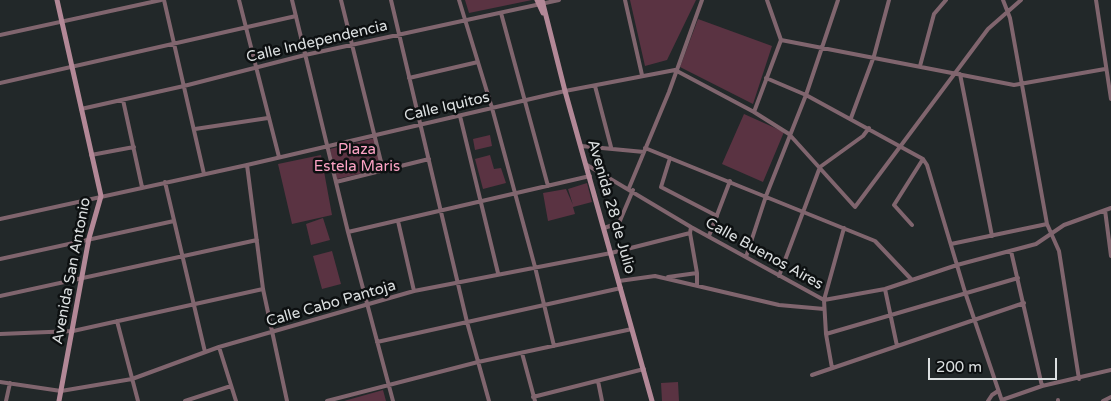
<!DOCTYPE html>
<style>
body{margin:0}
#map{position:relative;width:1111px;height:401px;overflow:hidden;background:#222829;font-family:"Varela Round",sans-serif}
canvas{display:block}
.scale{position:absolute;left:928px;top:358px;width:129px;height:22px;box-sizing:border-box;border:2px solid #dce0e1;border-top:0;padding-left:6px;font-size:15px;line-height:18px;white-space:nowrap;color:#dce0e1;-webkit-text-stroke:4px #0d1011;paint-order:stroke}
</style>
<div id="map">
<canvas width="1111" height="401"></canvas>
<div class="scale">200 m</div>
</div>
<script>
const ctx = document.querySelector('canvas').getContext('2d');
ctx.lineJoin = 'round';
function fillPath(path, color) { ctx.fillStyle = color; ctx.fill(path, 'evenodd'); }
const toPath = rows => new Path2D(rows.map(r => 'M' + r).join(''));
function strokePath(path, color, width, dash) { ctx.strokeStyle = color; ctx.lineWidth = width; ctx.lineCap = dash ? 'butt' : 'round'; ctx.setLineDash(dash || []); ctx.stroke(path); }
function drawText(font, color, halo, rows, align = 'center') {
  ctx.font = font + ' "Varela Round",sans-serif'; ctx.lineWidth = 5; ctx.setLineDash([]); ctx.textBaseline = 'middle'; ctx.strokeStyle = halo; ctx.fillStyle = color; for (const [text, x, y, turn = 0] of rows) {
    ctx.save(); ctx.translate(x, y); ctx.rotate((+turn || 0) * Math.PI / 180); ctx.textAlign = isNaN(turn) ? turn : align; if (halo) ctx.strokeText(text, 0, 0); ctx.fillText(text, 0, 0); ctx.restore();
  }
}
fillPath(toPath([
 [465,0,532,0,469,13],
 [630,0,696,0,667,60,645,66],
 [698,19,772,46,753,104,680,67],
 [744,114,784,132,763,182,722,164],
 [490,135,492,146,475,150,473,139],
 [375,138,385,168,337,179,330,149],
 [321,155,332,215,292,224,278,164],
 [490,155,494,169,501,168,506,183,483,189,475,159],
 [587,183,592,202,573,207,575,214,548,221,543,193,566,189,573,205,568,189],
 [323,218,330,240,311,245,306,224],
 [332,251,341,284,322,289,313,256],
 [678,382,679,401,662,401,661,383],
 [383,390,386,401,344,401]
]), '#5a3342');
strokePath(toPath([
 [164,0,204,174],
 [239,0,279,157],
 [292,0,348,232,393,401],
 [341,0,383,170],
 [391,0,467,322,489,401],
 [459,0,492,108,535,267,554,346],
 [625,0,642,75],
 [1003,0,1010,18,1047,224,1059,251,1079,379],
 [1096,0,1111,99],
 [501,13,548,186],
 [0,35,161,0],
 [781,40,1014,85,1105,69],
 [920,66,934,14,946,0],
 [960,74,992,236],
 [409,78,478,62],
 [766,78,806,95,923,159,927,165,965,292,1002,401],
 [0,83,296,16],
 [595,86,611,147],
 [123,100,142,187],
 [81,109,184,86,305,55,559,0],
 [754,112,781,40,767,0],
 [460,116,498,273],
 [851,118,874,56,889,0],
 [195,129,268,118],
 [581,146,644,152],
 [645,148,875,241,911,279],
 [91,155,134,147],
 [670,158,661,187,717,216],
 [247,165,263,289,287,401],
 [587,165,691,227,824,300,885,289,957,265,1036,244,1064,225,1111,208],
 [165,182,205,352],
 [336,182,429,159],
 [629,188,669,92,702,0],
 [1105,210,1111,256],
 [0,219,247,165,565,91,675,70,754,112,789,134,855,207,988,29,1021,0],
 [398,221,414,291],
 [912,225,894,205,923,159],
 [604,228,619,223,633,190],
 [348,232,590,176],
 [690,233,697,273,697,286],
 [709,236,730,181],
 [951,244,1047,224],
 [1011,251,1042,386],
 [746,257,766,196,806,95,838,0],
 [0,259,174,221],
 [779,276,820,167,863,136,869,128],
 [668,277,697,273],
 [619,281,655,276,779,305,824,309],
 [885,289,897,346],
 [0,296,257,240],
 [117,321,138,401],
 [0,334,73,331,263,289],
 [826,334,1018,278],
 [377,342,621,288],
 [219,347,236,401],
 [522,353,535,401],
 [832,368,826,334,824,300,844,228],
 [812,375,1024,303],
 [598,381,602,401],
 [0,382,61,391,132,379,219,347,414,291,611,253,690,233,691,227],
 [533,397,644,369],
 [1002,400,1042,386,1111,370],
 [1058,400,1058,401],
 [6,401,10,383],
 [185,401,231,386],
 [327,401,478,362,632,329],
 [988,401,992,395,998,391],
 [1103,401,1111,397]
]), '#80656e', 4);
strokePath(toPath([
 [57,0,101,196,89,238,59,401],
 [537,0,543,13],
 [542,0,565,91,652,401]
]), '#b38897', 5);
drawText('15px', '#dce0e1', '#0d1011', [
 ["Calle Independencia",317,42,-13],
 ["Calle Iquitos",447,107,-13],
 ["Avenida 28 de Julio",611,207,74],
 ["Calle Buenos Aires",764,254,29],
 ["Avenida San Antonio",72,271,-79],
 ["Calle Cabo Pantoja",331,304,-16]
]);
drawText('15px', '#fda3c5', '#0d1011', [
 ["Plaza",357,150],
 ["Estela Maris",357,167]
]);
</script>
